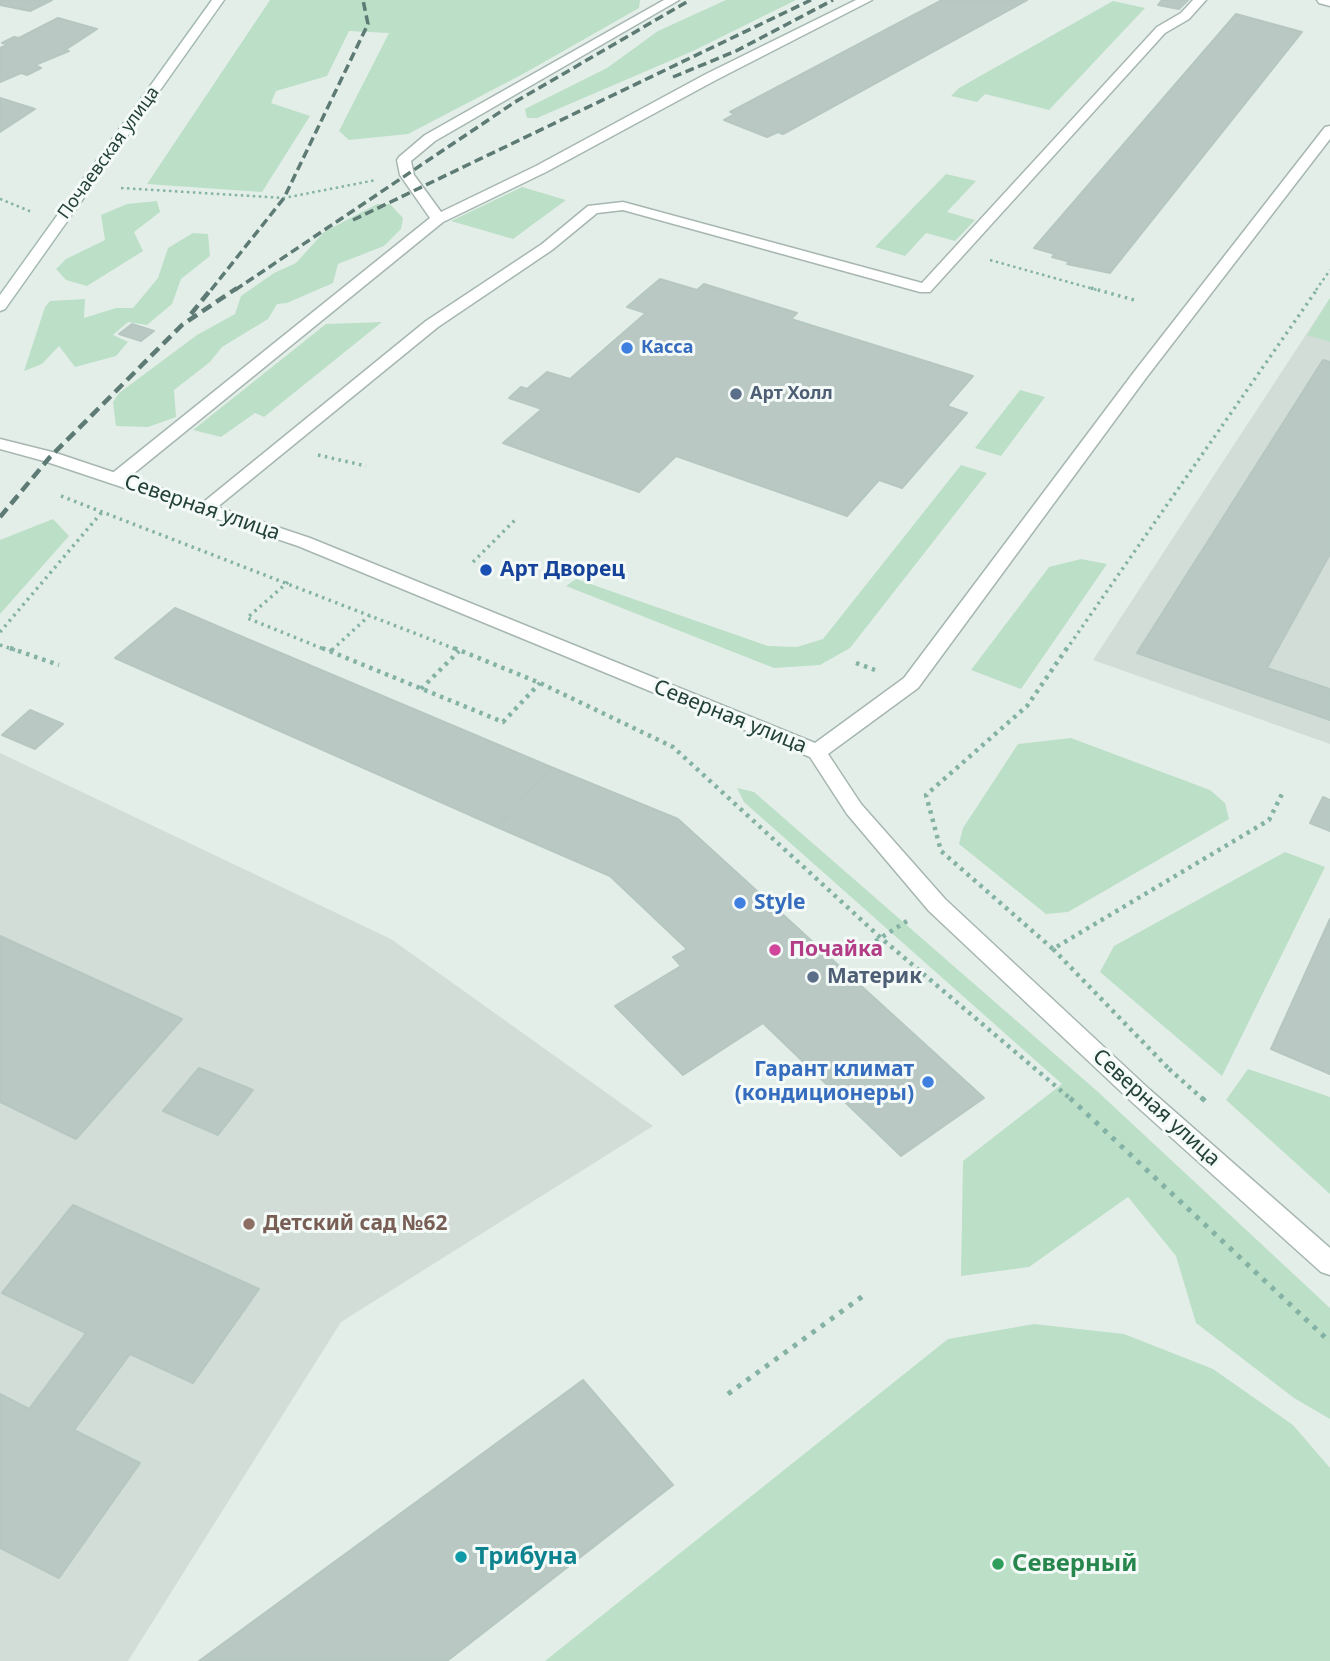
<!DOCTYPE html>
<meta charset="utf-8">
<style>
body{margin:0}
canvas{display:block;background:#e4eee9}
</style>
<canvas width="1330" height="1661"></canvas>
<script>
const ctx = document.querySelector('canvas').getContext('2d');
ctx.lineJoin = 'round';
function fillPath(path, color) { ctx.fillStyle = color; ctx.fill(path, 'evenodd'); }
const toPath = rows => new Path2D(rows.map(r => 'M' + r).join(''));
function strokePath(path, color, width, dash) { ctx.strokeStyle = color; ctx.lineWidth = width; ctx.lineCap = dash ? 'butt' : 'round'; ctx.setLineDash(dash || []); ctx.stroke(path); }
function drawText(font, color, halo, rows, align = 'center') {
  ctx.font = font + ' "Noto Sans",sans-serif'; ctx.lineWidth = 6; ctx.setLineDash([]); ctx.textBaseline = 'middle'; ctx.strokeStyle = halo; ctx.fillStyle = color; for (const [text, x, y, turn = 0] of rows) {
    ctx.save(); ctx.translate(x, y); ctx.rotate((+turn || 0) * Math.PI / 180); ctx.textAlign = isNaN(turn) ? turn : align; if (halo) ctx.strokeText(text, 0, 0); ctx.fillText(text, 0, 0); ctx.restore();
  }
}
fillPath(toPath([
 [1330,298,1330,744,1093,660],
 [0,753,391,939,653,1126,341,1322,128,1661,0,1661]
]), '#d2ddd8');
fillPath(toPath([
 [270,0,640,0,639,8,523,74,408,134,349,140,339,131,389,33,349,31,327,76,276,91,271,103,310,116,262,192,147,184],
 [726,0,796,0,693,51,537,118,527,118,525,109,607,68,658,31],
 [1113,1,1145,8,1049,110,985,94,977,102,951,96,959,88],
 [946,174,976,181,947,212,975,220,955,241,926,233,905,256,875,247],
 [522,187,566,200,513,239,451,221],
 [157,201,160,212,134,232,143,251,87,286,66,280,56,269,66,259,105,240,101,215,127,204],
 [377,204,390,204,403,218,401,229,384,246,338,264,333,283,287,303,277,304,268,319,222,347,210,362,174,390,176,417,148,427,116,426,113,402,119,393,197,335,235,314,241,296,274,273,296,263,324,232],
 [193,233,208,234,210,256,181,279,172,304,147,325,128,322,113,335,128,342,116,356,75,367,59,346,42,364,24,371,45,307,50,301,85,299,84,318,116,308,133,308,158,278,168,248],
 [1330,298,1330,342,1307,335],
 [382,322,264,417,255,413,221,437,193,430,326,324],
 [1020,390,1045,397,1001,456,975,448],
 [961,465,987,473,850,648,820,665,774,668,566,586,576,579,768,646,797,647,823,639],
 [53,519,69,536,0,614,0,540],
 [1081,559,1107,564,1021,689,971,670,1049,567],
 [1071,738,1210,790,1225,803,1229,819,1068,912,1046,914,959,844,963,828,1018,744],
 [737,788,754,792,1097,1091,1330,1308,1330,1419,1294,1398,1196,1323,1176,1256,1128,1197,1029,1267,961,1276,963,1161,1062,1084,744,802],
 [1285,852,1325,867,1222,1076,1100,972,1114,946],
 [1248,1069,1330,1097,1330,1194,1226,1100],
 [1034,1324,1124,1334,1213,1369,1293,1425,1330,1468,1330,1661,545,1661,948,1339]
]), '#bcdfc7');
const building = toPath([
 [0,0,52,0,30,11,0,5,0,0],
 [942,0,1027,0,783,134,778,132,767,137,724,120,735,114,730,112,942,0],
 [1162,0,1188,0,1179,9,1158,5,1162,0],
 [1236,14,1302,32,1110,273,1067,264,1070,262,1052,257,1055,254,1034,248,1236,14],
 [58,18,97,29,65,50,69,51,35,65,41,68,27,75,21,73,0,82,0,48,8,44,2,43,14,37,19,38,58,18],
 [0,98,35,109,0,132,0,98],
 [660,279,697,290,704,284,797,313,791,319,973,376,947,406,967,413,902,488,879,480,847,516,676,456,639,492,503,443,542,409,509,398,521,387,527,389,547,372,570,379,646,313,627,307,660,279],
 [132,324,154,331,141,341,119,334,132,324],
 [1323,360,1330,362,1330,554,1267,668,1330,689,1330,720,1137,653,1323,360],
 [175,608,231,632,551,767,497,827,115,658,175,608],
 [30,710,63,724,35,749,2,735,30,710],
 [551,767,678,819,984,1098,901,1156,763,1023,683,1075,615,1006,681,966,673,957,687,949,610,876,497,827,551,767],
 [1323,797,1330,800,1330,831,1310,823,1323,797],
 [1330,919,1330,1074,1271,1049,1330,919],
 [0,936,182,1019,76,1139,0,1102,0,936],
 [199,1068,253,1090,218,1135,163,1111,199,1068],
 [73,1205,259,1289,193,1383,130,1354,74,1430,140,1463,59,1578,0,1548,0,1394,29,1409,86,1333,2,1293,73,1205],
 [583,1380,673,1485,447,1661,199,1661,583,1380]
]);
fillPath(building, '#b9c8c3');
strokePath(building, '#b6c7c1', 2);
const service = toPath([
 [664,0,679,0,435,141,411,161,414,175,441,212,536,166,706,74,856,0,872,0,716,80,546,172,443,222,122,483,110,483,107,479,110,475,430,218,400,175,397,160,399,157,425,135,664,0],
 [1193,0,1206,0,1189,19,1165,33,930,292,920,292,623,210,597,213,552,250,438,327,210,513,198,513,195,509,426,321,542,244,588,206,623,202,922,283,1157,27,1181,13,1193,0],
 [1317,0,1330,0,1330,6,1319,3,1317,0]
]);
const minor = toPath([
 [1330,126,1330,139,1146,378,918,688,828,754,861,804,945,899,1149,1089,1330,1248,1330,1275,1321,1272,1133,1103,929,911,847,814,810,757,298,546,44,461,0,449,0,439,56,453,310,538,815,743,904,678,1134,372,1325,127,1330,126]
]);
const secondary = toPath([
 [212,0,224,0,5,309,0,311,0,295,212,0]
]);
strokePath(service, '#a6b6b1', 3);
strokePath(minor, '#a6b6b1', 3);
strokePath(secondary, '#a2b9b2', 3);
strokePath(toPath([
 [121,188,284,198,376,180],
 [0,199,32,212],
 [990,260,1097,290],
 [1316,290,1330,270]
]), '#84b2a5', 2.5, [2.5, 3.5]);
strokePath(toPath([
 [1091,288,1138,301],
 [318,455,366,466],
 [61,496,458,650],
 [473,562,515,520],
 [288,582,247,618,326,650],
 [0,632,102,512],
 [0,645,15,650],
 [332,650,370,615],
 [1066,650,1318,288]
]), '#84b2a5', 3.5, [2.5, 4.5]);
strokePath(toPath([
 [10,648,59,665],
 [322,648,503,722,540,683],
 [454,648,540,683,673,747,881,938,1072,1100],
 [1067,648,1027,706,926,795,941,851,1053,949,1269,820,1282,794],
 [330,652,334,648],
 [856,663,875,670],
 [421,689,459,651],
 [1053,949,1169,1069],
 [854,955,907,921],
 [1169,1069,1204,1100]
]), '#84b2a5', 4.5, [3.5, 5]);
strokePath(toPath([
 [1070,1098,1330,1342],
 [1202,1098,1205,1101],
 [728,1394,867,1293]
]), '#84b2a5', 5, [4.5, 7]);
fillPath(service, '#fff');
fillPath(minor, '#fff');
fillPath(secondary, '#fff');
strokePath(toPath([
 [673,77,736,51,833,0],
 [353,220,811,0],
 [211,290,284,198,368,24,363,0],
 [235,290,515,102,690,0]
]), '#5d7b74', 3.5, [9, 4.5]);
strokePath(toPath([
 [191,314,212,288],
 [0,517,50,457,182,325,237,288]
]), '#5d7b74', 4.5, [11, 6]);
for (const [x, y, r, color] of [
 [627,348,7,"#3f7fe0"],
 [736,394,7,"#5c6f8a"],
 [486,570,7,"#1a4fb4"],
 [740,903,7,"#3f7fe0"],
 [775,950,7,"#d1479c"],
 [813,977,7,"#5c6f8a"],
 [928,1082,7,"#3f7fe0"],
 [249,1224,7,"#8d6e63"],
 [461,1557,7,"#0f9aa8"],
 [998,1564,7,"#2e9e5b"]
]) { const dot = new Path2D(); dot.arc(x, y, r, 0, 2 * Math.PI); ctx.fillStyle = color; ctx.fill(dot); strokePath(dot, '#f4faf7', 2.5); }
drawText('18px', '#234039', '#f4faf7', [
 ["Почаевская улица",109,153,-54]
]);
drawText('bold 18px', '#366cbe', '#f4faf7', [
 ["Касса",641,348]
], 'left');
drawText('bold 18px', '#4e5e75', '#f4faf7', [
 ["Арт Холл",750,394]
], 'left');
drawText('21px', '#234039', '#f4faf7', [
 ["Северная улица",202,508,19],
 ["Северная улица",730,717,22],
 ["Северная улица",1156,1108,42]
]);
drawText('bold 21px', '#164399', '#f4faf7', [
 ["Арт Дворец",500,570]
], 'left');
drawText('bold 21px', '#366cbe', '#f4faf7', [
 ["Style",754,903],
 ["Гарант климат",914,1070,"right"],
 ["(кондиционеры)",914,1094,"right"]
], 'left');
drawText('bold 21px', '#b23c85', '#f4faf7', [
 ["Почайка",789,950]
], 'left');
drawText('bold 21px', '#4e5e75', '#f4faf7', [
 ["Материк",827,977]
], 'left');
drawText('bold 21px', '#785e54', '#f4faf7', [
 ["Детский сад №62",263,1224]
], 'left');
drawText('bold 24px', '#0d838f', '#f4faf7', [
 ["Трибуна",475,1557]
], 'left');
drawText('bold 24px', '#27864d', '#f4faf7', [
 ["Северный",1012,1564]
], 'left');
</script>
